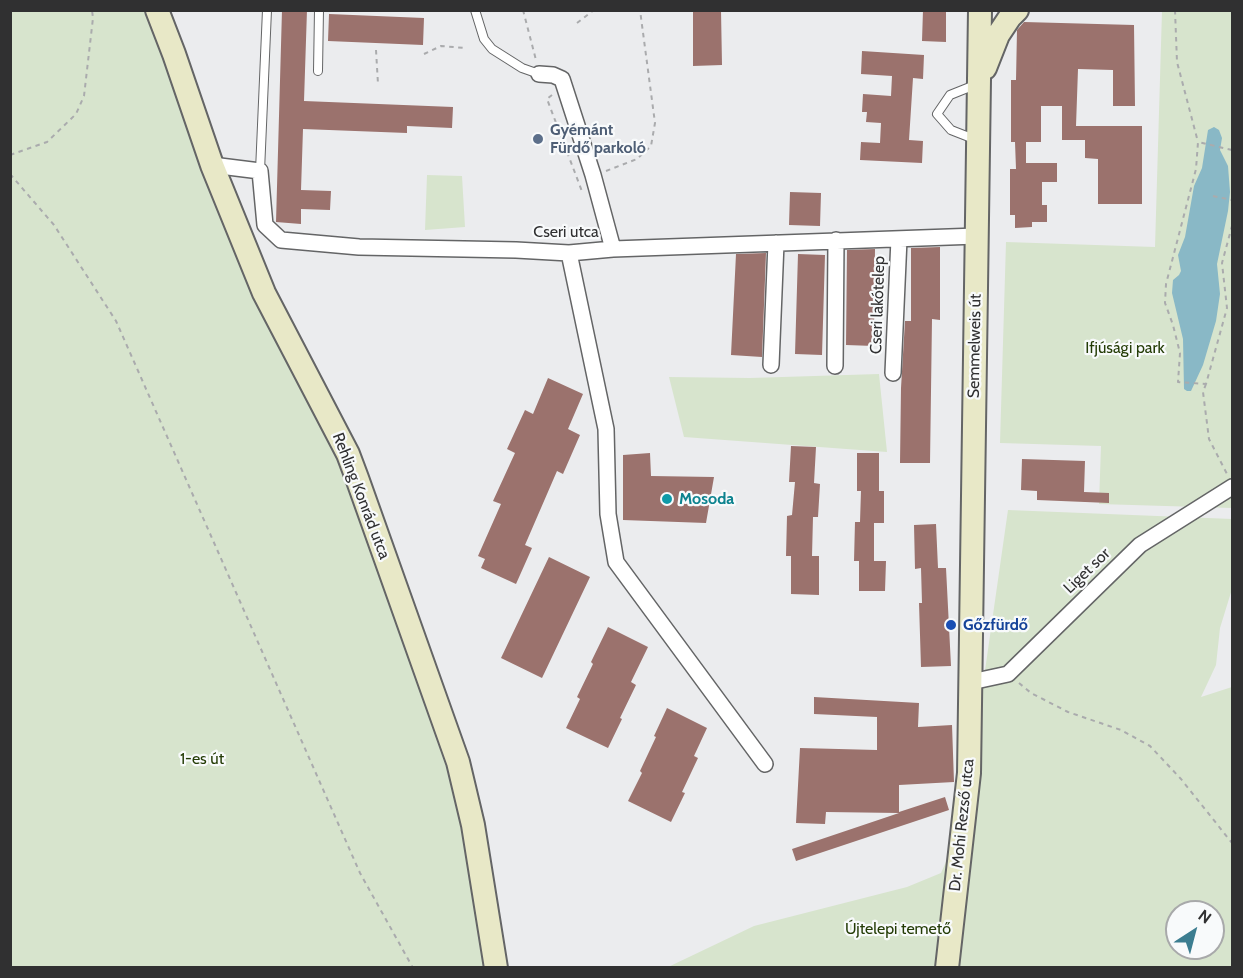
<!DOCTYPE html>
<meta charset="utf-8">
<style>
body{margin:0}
#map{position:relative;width:1243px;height:978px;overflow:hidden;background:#ebecee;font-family:Cabin,sans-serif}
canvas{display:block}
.frame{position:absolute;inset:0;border:12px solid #303031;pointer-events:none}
.north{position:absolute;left:1165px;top:900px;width:60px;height:60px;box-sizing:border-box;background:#f8fafb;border:2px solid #a8a9aa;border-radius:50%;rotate:36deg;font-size:16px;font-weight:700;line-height:24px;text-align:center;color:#303031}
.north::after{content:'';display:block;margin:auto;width:21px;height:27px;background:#3c7d90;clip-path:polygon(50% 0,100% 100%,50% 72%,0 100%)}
</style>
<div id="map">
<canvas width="1243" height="978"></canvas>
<div class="frame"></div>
<div class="north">N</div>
</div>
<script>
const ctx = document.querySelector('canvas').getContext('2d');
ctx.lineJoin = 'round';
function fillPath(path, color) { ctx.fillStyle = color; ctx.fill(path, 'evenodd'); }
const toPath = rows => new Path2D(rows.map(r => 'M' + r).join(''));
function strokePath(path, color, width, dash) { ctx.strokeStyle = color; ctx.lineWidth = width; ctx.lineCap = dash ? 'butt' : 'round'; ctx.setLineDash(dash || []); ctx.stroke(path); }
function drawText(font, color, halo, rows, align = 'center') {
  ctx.font = font + ' Cabin,sans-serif'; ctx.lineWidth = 4.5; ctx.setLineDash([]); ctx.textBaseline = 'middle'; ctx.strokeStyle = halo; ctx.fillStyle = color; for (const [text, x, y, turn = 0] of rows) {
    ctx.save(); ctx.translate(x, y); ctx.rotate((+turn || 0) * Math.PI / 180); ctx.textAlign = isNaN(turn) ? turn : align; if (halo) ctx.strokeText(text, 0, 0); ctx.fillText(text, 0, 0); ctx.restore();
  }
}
fillPath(toPath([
 [10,11,157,11,314,388,458,762,496,967,11,967],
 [1162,11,1232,11,1232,508,1099,504,1101,446,1000,443,1006,242,1155,247],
 [427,175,462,176,465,227,425,230],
 [879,374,887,452,684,437,669,377,750,378],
 [1008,510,1232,519,1232,589,1220,628,1216,665,1201,697,1232,687,1232,967,666,968,754,926,907,887,941,873,963,824],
 [1177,912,1213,912,1213,948,1177,948]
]), '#d7e4cd');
fillPath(toPath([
 [1214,127,1219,130,1222,138,1220,150,1228,166,1230,192,1228,211,1217,264,1220,294,1216,321,1203,365,1191,391,1187,391,1184,389,1183,339,1172,293,1173,280,1179,275,1181,271,1178,255,1185,237,1194,186,1202,168,1208,130]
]), '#89b8c6');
fillPath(toPath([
 [282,10,307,10,304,101,453,107,452,128,407,126,407,133,303,129,301,190,331,191,330,210,301,209,301,224,276,222],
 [693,10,721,10,722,65,693,66],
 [923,10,946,10,946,42,922,41],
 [329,14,424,18,423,45,328,41],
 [1024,22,1134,25,1135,106,1113,106,1113,70,1078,69,1076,126,1142,126,1142,204,1098,204,1098,159,1085,158,1085,140,1062,140,1062,106,1041,106,1041,142,1026,142,1026,163,1057,163,1057,182,1042,182,1042,205,1047,205,1047,222,1032,222,1032,227,1015,228,1015,215,1010,215,1010,169,1016,169,1015,142,1011,142,1011,80,1016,80,1017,30],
 [862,51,924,55,923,79,913,78,909,140,923,141,922,163,860,160,861,142,880,143,881,123,866,122,867,112,862,112,863,94,891,96,892,76,861,74],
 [790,192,821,193,820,226,789,225],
 [940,247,940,320,932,319,930,463,900,463,901,388,905,321,911,321,911,248],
 [875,249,874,346,846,345,847,250],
 [766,253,762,357,731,355,736,254],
 [798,254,825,255,822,355,795,354],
 [548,378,583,394,568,429,580,435,563,474,557,471,525,545,532,548,516,584,481,568,485,559,478,556,501,504,493,501,515,453,507,449,525,410,533,414],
 [791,446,816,447,814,483,820,484,818,517,813,517,812,556,819,556,819,595,791,594,791,556,786,556,787,516,792,515,795,482,789,482],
 [650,453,651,476,714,477,706,523,623,520,623,455],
 [857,453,879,453,879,491,884,491,884,523,874,523,874,561,886,561,885,591,859,591,859,561,854,561,855,522,860,522,861,491,857,491],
 [1022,459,1085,461,1084,492,1109,493,1109,503,1037,500,1037,491,1021,490],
 [936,524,938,568,946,568,951,666,921,667,919,603,922,603,921,568,915,569,914,525],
 [549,557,590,577,542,678,501,658],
 [608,627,648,647,631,682,636,685,620,718,622,719,608,748,566,728,580,699,577,697,593,664,591,662],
 [814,697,919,703,918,727,952,725,954,782,899,785,899,812,945,797,949,810,796,861,792,849,899,813,826,812,825,824,796,823,800,748,877,750,877,717,814,714],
 [667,708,707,728,694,756,698,758,682,792,685,793,671,822,628,801,642,773,640,771,656,737,654,736]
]), '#9b726d');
const lane = toPath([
 [475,10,484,39,492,49,522,68,539,74],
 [318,71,319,10],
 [974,139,951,130,937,114,950,95,975,85],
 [260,171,267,10]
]);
const street = toPath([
 [539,74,553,75,562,79,593,175,613,249],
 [212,165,260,171,265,225,281,240,359,247,516,250,569,253,613,249,977,236],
 [569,253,606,429,608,514,616,562,765,764],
 [771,365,776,243],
 [835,366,836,240],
 [893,373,899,239],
 [971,682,1008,674,1140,545,1232,487]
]);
const secondary = toPath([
 [157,10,174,54,212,165,264,293,348,454,357,478,458,762,473,825,496,968],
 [985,68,998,35,1010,17,1017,10],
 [947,968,969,773,980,10]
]);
strokePath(lane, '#646566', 10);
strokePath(street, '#646566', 18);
strokePath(secondary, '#646566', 26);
strokePath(toPath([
 [523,10,536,60],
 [1175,10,1177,62,1198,142],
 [577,23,594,10],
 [376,50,378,84],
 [424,54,441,46,465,48],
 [552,95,547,99,583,194],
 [1232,150,1198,142,1196,169,1166,284,1165,303,1173,325,1180,353,1178,382,1206,384,1227,308,1222,263,1232,226],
 [10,155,47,142,76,114,84,96,93,18,92,10],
 [606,171,637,159,651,146,655,123,640,10],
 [10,174,54,225,116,321,360,873,413,968],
 [1213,196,1232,200],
 [1206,384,1203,392,1209,439,1227,474],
 [1019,683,1031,693,1068,712,1121,730,1150,746,1181,779,1232,843]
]), '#aaabad', 2, [4.5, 4.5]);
strokePath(lane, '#fff', 8);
strokePath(street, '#fff', 15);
strokePath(secondary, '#e8e8c7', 22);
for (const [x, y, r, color] of [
 [538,139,6,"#5c6f8a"],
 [667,499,6,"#0f9aa8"],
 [951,625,6,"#1a4fb4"]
]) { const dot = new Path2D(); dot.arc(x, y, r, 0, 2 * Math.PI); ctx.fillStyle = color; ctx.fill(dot); strokePath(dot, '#f8fafb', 2); }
drawText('bold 16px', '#4e5e75', '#f8fafb', [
 ["Gyémánt",550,130],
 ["Fürdő parkoló",550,148]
], 'left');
drawText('16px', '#303031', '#f8fafb', [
 ["Cseri utca",566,232],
 ["Cseri lakótelep",878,305,-88],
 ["Semmelweis út",975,346,-89],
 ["Rehling Konrád utca",361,496,69],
 ["Liget sor",1087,571,-44],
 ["Dr. Mohi Rezső utca",962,825,-84]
]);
drawText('16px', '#243c06', '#f8fafb', [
 ["Ifjúsági park",1125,348],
 ["1-es út",202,759],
 ["Újtelepi temető",898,929]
]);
drawText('bold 16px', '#0d838f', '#f8fafb', [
 ["Mosoda",679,499]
], 'left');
drawText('bold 16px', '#164399', '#f8fafb', [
 ["Gőzfürdő",963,625]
], 'left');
</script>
